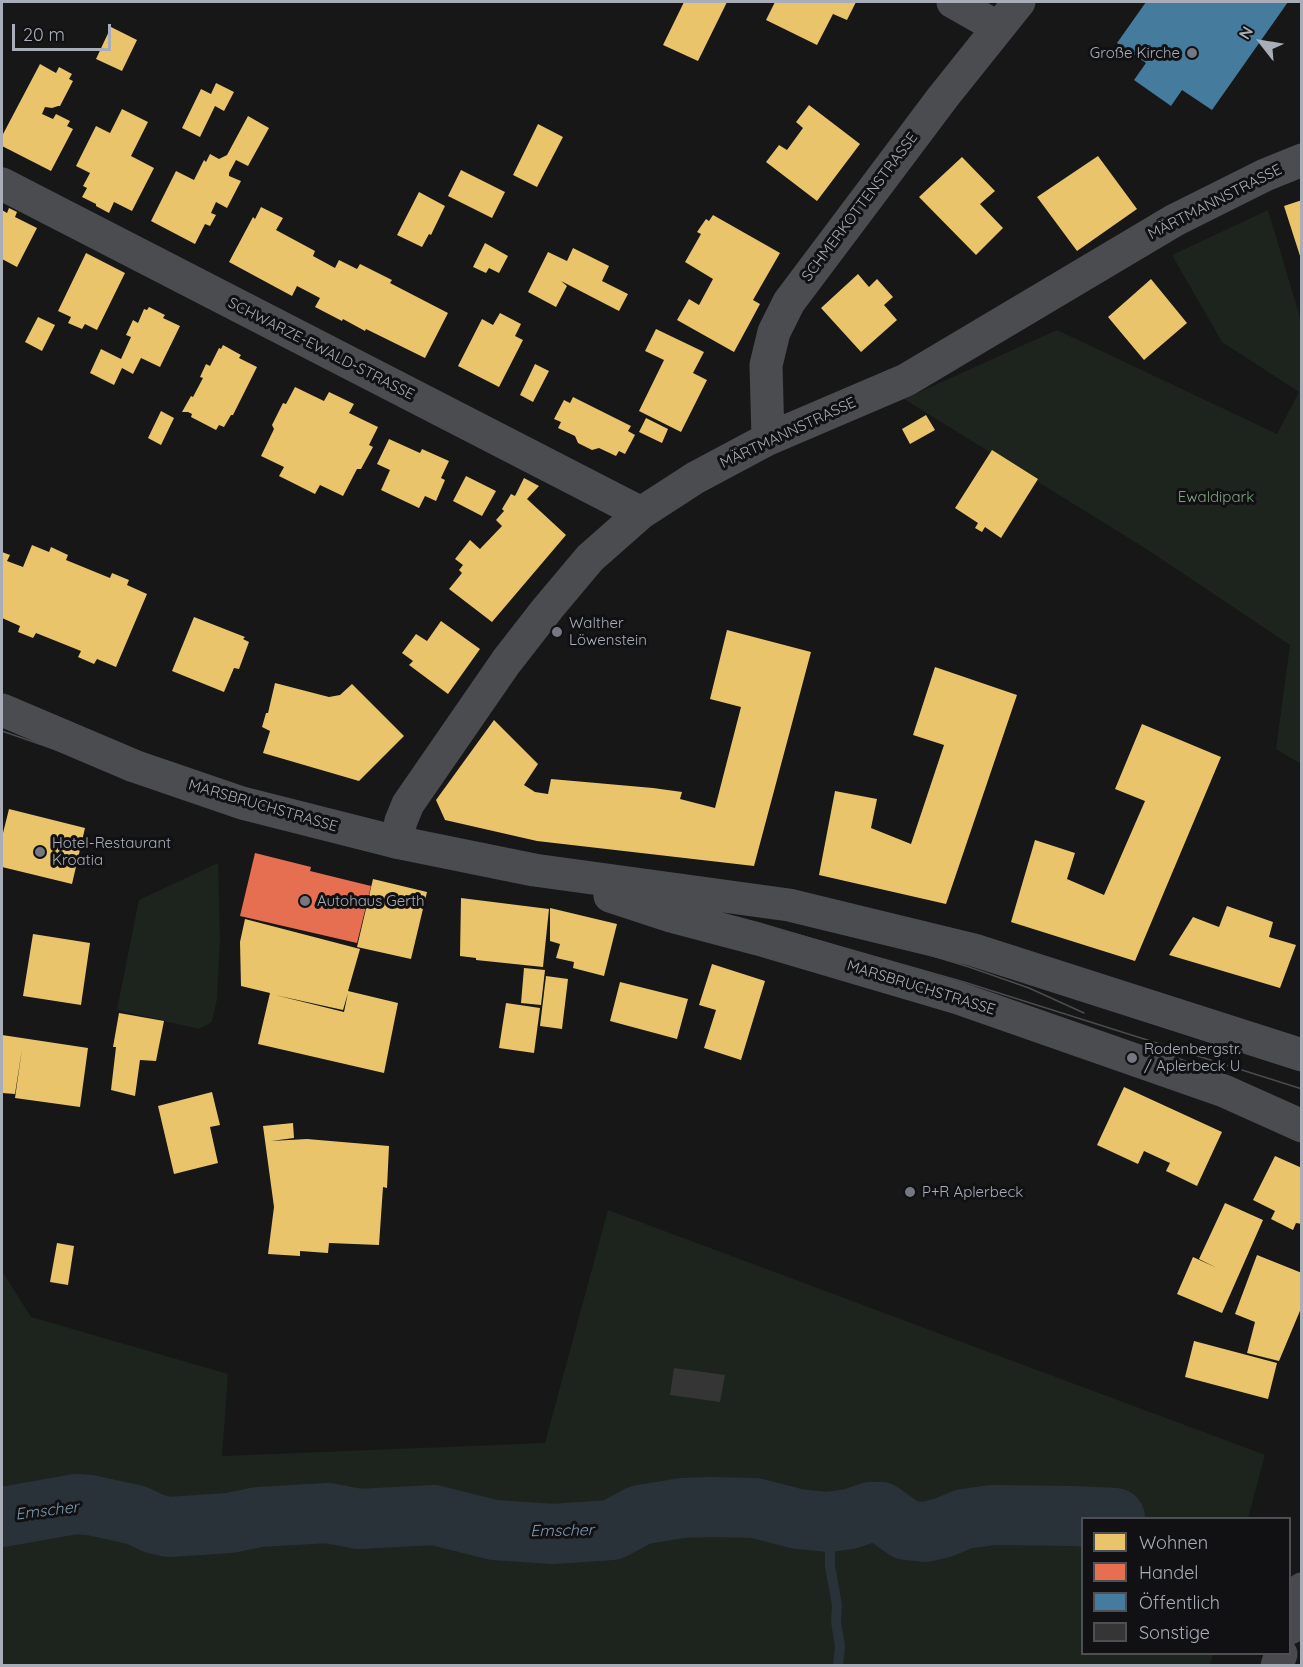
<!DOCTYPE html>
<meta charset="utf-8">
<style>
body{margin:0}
#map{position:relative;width:1303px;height:1667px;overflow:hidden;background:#171717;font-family:Quicksand,sans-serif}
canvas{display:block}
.frame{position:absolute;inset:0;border:3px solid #a8adb8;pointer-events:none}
.legend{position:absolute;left:1081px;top:1517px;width:210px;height:138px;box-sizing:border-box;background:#111113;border:2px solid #4d4f55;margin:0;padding:8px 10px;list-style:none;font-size:18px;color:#a8adb8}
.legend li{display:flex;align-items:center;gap:12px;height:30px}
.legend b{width:30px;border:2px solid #4d4f55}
.north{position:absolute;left:1231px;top:12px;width:60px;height:60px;-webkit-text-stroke:4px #111113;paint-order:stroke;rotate:301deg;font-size:16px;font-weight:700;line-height:24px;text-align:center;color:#a8adb8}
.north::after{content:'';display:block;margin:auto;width:21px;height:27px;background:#a8adb8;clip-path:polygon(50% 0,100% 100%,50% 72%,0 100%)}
.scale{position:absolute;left:12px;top:24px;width:99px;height:27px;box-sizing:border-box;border:3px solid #a8adb8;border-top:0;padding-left:8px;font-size:18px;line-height:21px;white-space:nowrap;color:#a8adb8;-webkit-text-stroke:4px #111113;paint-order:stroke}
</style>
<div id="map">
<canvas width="1303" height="1667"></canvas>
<div class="frame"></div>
<ul class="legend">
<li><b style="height:16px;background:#e9c46a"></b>Wohnen</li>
<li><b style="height:16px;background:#e76f51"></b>Handel</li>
<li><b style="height:16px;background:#457b9d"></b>Öffentlich</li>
<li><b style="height:16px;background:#353536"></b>Sonstige</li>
</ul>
<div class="north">N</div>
<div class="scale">20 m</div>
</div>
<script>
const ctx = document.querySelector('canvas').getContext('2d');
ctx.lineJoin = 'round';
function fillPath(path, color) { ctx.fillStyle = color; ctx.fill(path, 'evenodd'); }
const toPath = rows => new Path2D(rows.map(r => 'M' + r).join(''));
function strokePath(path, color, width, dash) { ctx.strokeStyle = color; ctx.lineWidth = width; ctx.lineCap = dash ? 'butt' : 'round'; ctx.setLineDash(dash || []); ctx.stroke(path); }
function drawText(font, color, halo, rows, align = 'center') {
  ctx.font = font + ' Quicksand,sans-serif'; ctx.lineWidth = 6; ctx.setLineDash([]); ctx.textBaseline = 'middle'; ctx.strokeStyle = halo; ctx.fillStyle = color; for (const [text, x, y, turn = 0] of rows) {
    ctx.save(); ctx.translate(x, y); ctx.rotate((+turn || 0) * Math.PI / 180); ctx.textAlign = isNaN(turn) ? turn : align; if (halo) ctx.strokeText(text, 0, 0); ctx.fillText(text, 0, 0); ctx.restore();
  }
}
fillPath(toPath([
 [1268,210,1301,321,1301,764,1276,749,1290,645,1148,550,904,399,1057,330,1277,434,1299,392,1222,342,1172,255],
 [218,863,220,940,217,999,212,1022,199,1029,117,1010,139,900],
 [608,1210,1265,1455,1248,1518,1082,1518,1082,1654,1213,1654,1210,1665,2,1665,2,1271,31,1317,228,1374,222,1456,545,1443]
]), '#1d241e');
fillPath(toPath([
 [684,2,727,2,698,61,663,45],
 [775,2,856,2,847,20,833,14,817,45,766,20],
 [111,27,137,40,122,71,96,59],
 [40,64,56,73,59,67,72,74,69,79,73,81,60,106,58,106,52,108,45,107,42,114,53,119,56,114,70,121,67,126,73,129,51,171,2,146,2,136],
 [216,83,234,92,224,111,215,106,200,137,182,128,201,89,211,94],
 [809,105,860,144,817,201,766,162,779,145,787,150,803,128,796,122],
 [122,109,148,122,131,156,154,168,132,211,114,202,109,213,96,206,96,204,82,197,87,188,83,186,90,173,76,166,96,126,110,133],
 [248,116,269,128,248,166,236,160,229,173,229,176,241,181,227,208,216,202,211,213,216,215,210,226,205,224,195,244,151,221,176,171,194,180,204,160,206,162,210,154,219,159,227,155],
 [538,124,563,137,537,187,513,175],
 [1098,156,1137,209,1077,251,1037,197],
 [962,157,995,191,980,204,1003,228,976,255,919,197],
 [461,170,505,192,492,218,448,196],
 [419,192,445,206,431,235,429,234,422,247,397,235],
 [1302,200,1302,259,1301,259,1284,206],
 [261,207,283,218,276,230,315,251,313,256,335,268,339,260,357,269,360,264,392,280,390,283,448,313,425,358,366,329,365,331,343,319,342,321,315,307,320,298,297,286,292,296,229,262,253,217,255,219],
 [9,208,17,212,15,217,37,228,17,267,2,259,2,210,7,213],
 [713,215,780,253,753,300,760,304,734,352,677,320,689,299,699,305,713,279,685,262,701,234,697,232,706,219,709,221],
 [485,243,508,256,499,273,489,268,486,273,473,267],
 [573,248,609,266,602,281,628,294,619,311,561,281,567,286,556,307,528,292,548,252,567,261],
 [86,253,125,273,97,330,85,324,82,329,68,323,71,317,58,311],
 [858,274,869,287,877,279,893,297,884,305,897,320,861,352,821,308],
 [1151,279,1187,323,1144,360,1108,317],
 [149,307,165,315,163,318,180,326,160,367,141,358,133,374,122,368,114,385,90,373,101,349,121,359,131,337,126,335,133,320,138,323,144,309,147,310],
 [500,313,521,324,515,336,523,340,499,387,458,366,482,319,493,325],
 [38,317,55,325,42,351,25,342],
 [656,329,704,352,693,373,707,380,681,432,639,411,664,360,645,351],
 [223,345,241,355,239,358,257,367,233,415,231,415,224,427,219,425,216,430,191,417,192,414,188,412,182,412,191,396,193,397,203,378,200,377,206,364,210,366,219,348,221,349],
 [535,364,549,371,533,402,520,395],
 [295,387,324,401,329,392,354,404,349,413,378,427,369,445,373,447,361,469,357,469,343,496,320,485,315,494,279,476,284,467,261,456,274,429,272,425,283,403,286,404],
 [573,397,631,426,628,431,635,435,625,454,619,451,616,456,599,448,592,450,578,443,575,436,558,428,561,422,554,419,564,400,570,403],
 [161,411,174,418,161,445,148,438],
 [926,415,935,430,910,444,902,429],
 [646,418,668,429,662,443,639,432],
 [389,439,420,453,422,449,449,461,441,478,445,480,436,501,425,496,419,508,381,490,390,470,377,464],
 [992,450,1038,479,1001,538,985,527,982,532,975,528,978,523,955,508],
 [466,476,496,491,482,516,453,501],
 [524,478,539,486,527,499,566,535,492,622,449,589,462,573,459,570,463,565,455,559,470,540,480,549,502,526,496,520,504,511,502,509,511,494,515,496],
 [32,545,49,552,51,547,68,555,66,560,110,578,112,573,129,580,127,585,147,594,116,667,97,659,94,664,78,657,81,651,36,633,33,638,18,632,20,626,2,618,2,552,10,555,7,561,23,567],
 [194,617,245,637,243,639,249,642,239,669,234,668,224,692,172,671],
 [441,621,480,649,448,694,409,665,413,661,402,653,416,634,427,641],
 [727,630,811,652,754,866,537,841,445,820,436,800,494,720,538,764,524,785,535,792,548,794,551,779,653,788,682,792,680,799,715,808,741,707,710,699],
 [935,667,1017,695,946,904,819,875,835,791,877,799,871,828,911,844,944,745,913,735],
 [275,683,329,697,340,695,352,684,404,736,359,781,263,753,270,731,262,727,266,713,268,713],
 [1142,724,1221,757,1135,961,1011,922,1035,840,1075,853,1067,879,1104,895,1145,801,1115,789],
 [9,809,85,828,72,884,2,867,2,837],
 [373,879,427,892,411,959,357,947],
 [461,898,549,909,543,967,476,960,476,958,460,956],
 [1227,906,1273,922,1269,937,1296,945,1280,988,1169,955,1193,917,1219,927],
 [550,908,617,924,604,976,573,968,574,962,556,958,560,944,550,941],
 [245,919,360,949,348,991,398,1003,384,1073,258,1044,270,993,241,986,240,942],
 [348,993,344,1012,275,995,343,1010],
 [33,934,90,943,81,1005,23,996],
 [712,964,765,981,741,1060,704,1048,716,1010,699,1005],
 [524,968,545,970,541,1005,521,1003],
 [546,976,568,979,562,1029,540,1026],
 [620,982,688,999,677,1039,610,1021],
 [506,1003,540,1008,534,1053,499,1048],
 [119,1013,164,1021,156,1061,140,1060,135,1096,111,1090,116,1047,113,1047],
 [2,1035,88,1048,80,1107,15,1098,22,1049,15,1094,2,1093],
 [1124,1087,1222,1132,1197,1186,1166,1171,1170,1163,1144,1151,1138,1164,1097,1145],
 [212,1092,220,1125,210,1127,218,1163,174,1174,158,1106],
 [293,1123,294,1138,271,1141,307,1139,389,1146,387,1188,383,1187,379,1245,329,1243,328,1253,300,1251,300,1256,268,1254,274,1207,263,1126],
 [1275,1156,1302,1168,1302,1224,1296,1223,1293,1230,1271,1219,1275,1211,1253,1200],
 [1225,1203,1263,1220,1222,1313,1177,1294,1193,1257,1217,1268,1199,1259],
 [57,1243,74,1246,68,1285,50,1282],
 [1257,1255,1302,1273,1302,1306,1279,1361,1247,1353,1255,1322,1235,1314],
 [1194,1341,1277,1363,1268,1399,1185,1377]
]), '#e9c46a');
fillPath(toPath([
 [255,853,311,867,310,871,371,886,357,943,240,916]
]), '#e76f51');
fillPath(toPath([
 [1146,2,1288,2,1212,110,1182,90,1171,106,1134,80,1146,63,1117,43]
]), '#457b9d');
strokePath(toPath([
 [822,1521,827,1533,830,1547,830,1566,837,1605,836,1622,840,1646,838,1666]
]), '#2a3239', 10);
strokePath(toPath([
 [2,1517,76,1504,90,1505,136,1515,155,1524,169,1527,229,1523,259,1517,328,1513,359,1519,434,1515,494,1530,553,1534,612,1530,640,1515,682,1508,710,1507,755,1508,798,1519,828,1522,850,1519,870,1512,881,1512,906,1530,925,1532,942,1528,964,1519,993,1515,1073,1516,1115,1518]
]), '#2a3239', 60);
fillPath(toPath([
 [674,1368,725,1375,720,1402,670,1395]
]), '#353536');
strokePath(toPath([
 [953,2,997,27],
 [2,184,641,513],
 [768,439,766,365,774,332,789,302,943,97,1019,2],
 [396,842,401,821,408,804,506,662,548,608,590,558,641,513,695,478,768,439,906,380,1175,220,1265,175,1302,160]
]), '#4b4c50', 33);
strokePath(toPath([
 [2,710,134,766,242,803,396,842,534,870,789,905,974,950,1302,1055],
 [610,896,671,916,758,939,958,998,1224,1091,1302,1126]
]), '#4b4c50', 33);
strokePath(toPath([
 [1290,1628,1302,1589],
 [1277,1666,1281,1654]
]), '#4a4a4e', 33);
strokePath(toPath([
 [2,715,217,787,398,834,595,872,778,913,864,935,969,967,1029,988,1084,1013],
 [2,731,157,785,255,815,400,851,792,933,964,982,1302,1089]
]), '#4b4c4f', 1.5);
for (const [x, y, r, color] of [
 [1192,53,6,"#757880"],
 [557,632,6,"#757880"],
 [40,852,6,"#757880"],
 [305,901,6,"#757880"],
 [1132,1058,6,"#757880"],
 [910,1192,6,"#757880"]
]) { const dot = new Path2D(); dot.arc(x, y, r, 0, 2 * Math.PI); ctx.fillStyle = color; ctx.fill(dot); strokePath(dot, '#111113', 2); }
drawText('15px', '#a8adb8', '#111113', [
 ["Große Kirche",1180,53,"right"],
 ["Walther",569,623],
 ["Löwenstein",569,640],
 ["Hotel-Restaurant",52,843],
 ["Kroatia",52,860],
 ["Autohaus Gerth",317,901],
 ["Rodenbergstr.",1144,1049],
 ["/ Aplerbeck U",1144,1066],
 ["P+R Aplerbeck",922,1192]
], 'left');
drawText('15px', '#a8adb8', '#111113', [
 ["MÄRTMANNSTRASSE",1215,202,-27],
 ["SCHMERKOTTENSTRASSE",860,207,-53],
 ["SCHWARZE-EWALD-STRASSE",321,349,27],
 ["MÄRTMANNSTRASSE",788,433,-25],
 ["MARSBRUCHSTRASSE",263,806,16],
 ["MARSBRUCHSTRASSE",921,988,17]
]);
drawText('15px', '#7fa381', '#111113', [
 ["Ewaldipark",1216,497]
]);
drawText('italic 16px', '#7f9bb3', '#111113', [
 ["Emscher",47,1511,-7],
 ["Emscher",562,1531,-1]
]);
</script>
